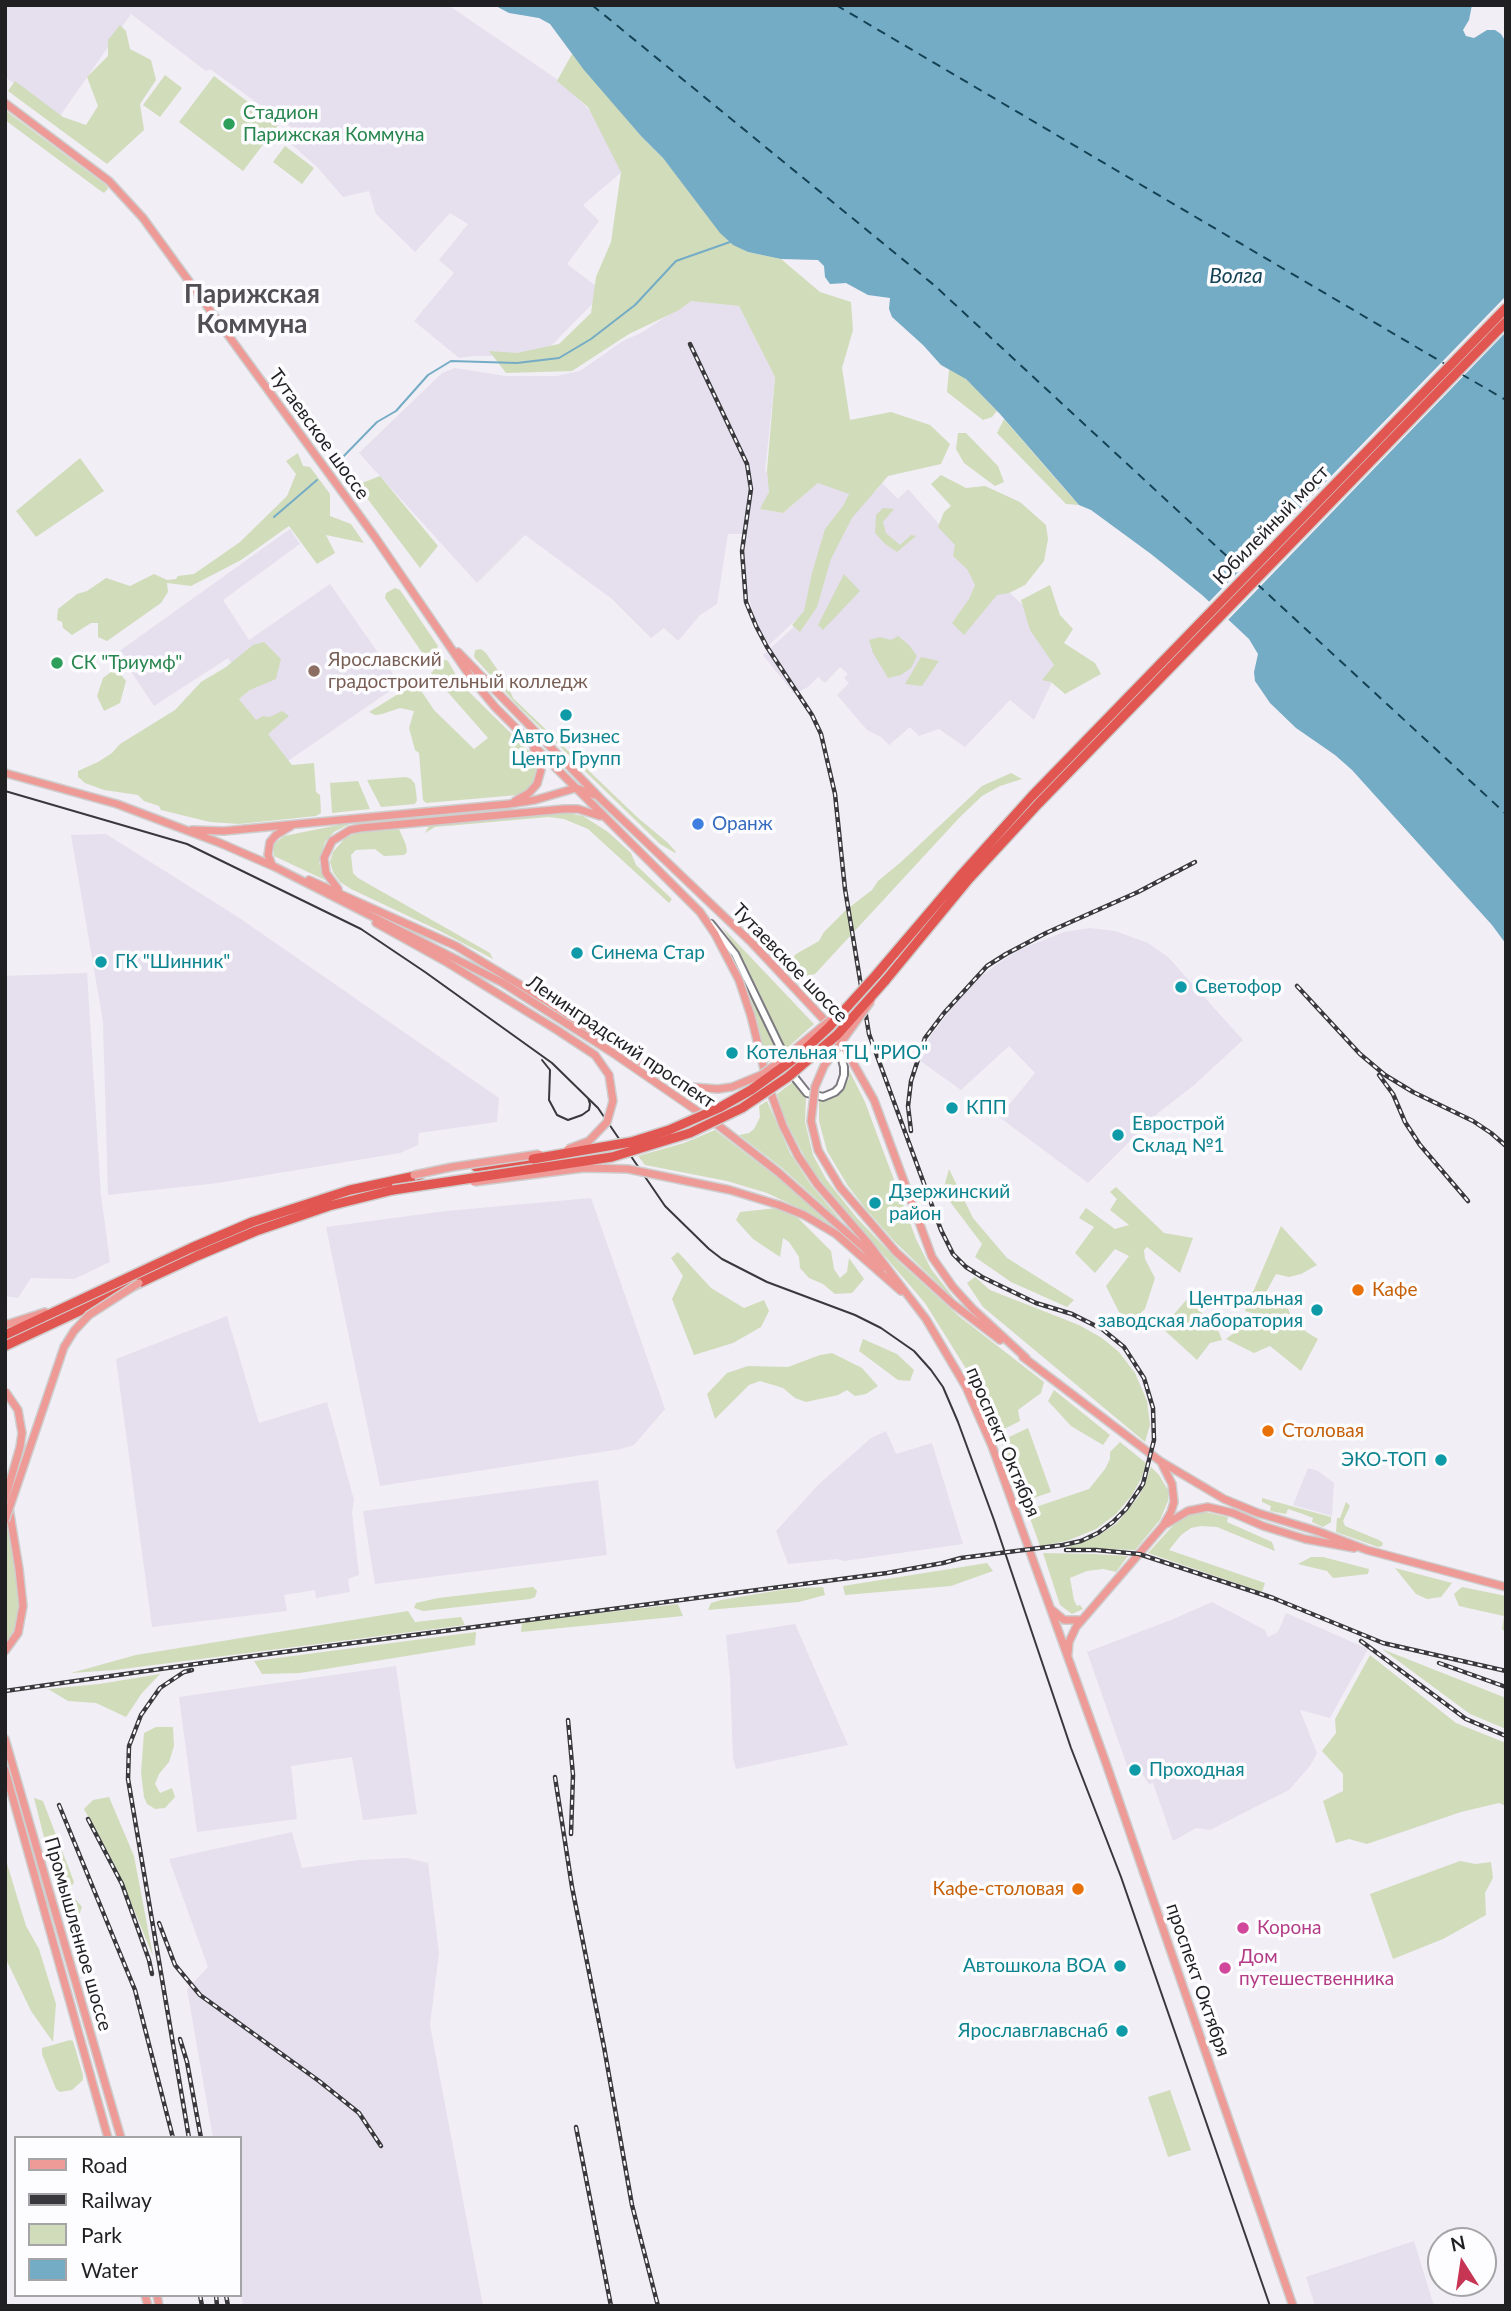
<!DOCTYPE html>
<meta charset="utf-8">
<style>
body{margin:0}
#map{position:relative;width:1511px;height:2311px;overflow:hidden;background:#f1eef5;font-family:Lato,sans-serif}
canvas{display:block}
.frame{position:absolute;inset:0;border:7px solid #201f22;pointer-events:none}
.legend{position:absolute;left:14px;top:2136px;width:228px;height:161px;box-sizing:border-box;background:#fdfcff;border:2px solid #a5a4a7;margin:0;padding:9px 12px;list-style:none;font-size:21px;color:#201f22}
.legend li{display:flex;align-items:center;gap:14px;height:35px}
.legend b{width:35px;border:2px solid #a5a4a7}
.north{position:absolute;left:1427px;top:2227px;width:70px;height:70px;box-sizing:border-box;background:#fdfcff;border:2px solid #a5a4a7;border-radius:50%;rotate:348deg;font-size:19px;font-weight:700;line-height:28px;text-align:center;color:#201f22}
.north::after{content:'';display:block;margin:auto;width:24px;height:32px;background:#c63654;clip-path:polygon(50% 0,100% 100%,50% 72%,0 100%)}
</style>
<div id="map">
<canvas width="1511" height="2311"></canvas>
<div class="frame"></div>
<ul class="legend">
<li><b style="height:9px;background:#ee9a97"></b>Road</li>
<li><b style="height:9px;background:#39383c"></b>Railway</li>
<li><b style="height:19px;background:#d1dcbb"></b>Park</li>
<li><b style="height:19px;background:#75acc5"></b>Water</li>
</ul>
<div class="north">N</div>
</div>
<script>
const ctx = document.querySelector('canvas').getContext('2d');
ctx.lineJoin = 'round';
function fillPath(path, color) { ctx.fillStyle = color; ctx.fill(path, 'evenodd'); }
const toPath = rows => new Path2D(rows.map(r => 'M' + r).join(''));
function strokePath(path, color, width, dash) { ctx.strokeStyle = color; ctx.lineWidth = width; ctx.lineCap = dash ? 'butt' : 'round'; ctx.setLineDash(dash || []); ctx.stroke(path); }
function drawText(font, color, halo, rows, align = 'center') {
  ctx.font = font + ' Lato,sans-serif'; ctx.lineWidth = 7; ctx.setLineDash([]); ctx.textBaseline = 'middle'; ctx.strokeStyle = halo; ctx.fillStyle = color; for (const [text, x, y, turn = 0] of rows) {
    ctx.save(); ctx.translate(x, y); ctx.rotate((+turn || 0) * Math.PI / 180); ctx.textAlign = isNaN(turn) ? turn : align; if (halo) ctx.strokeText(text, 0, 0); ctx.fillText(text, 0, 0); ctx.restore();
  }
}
fillPath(toPath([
 [5,5,448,5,564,84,596,117,631,164,583,205,599,221,567,264,604,292,541,356,474,356,459,358,414,321,454,273,439,260,468,224,450,213,415,252,376,214,369,191,343,197,318,168,289,142,295,130,210,69,206,71,131,14,60,116,5,77],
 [691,300,739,306,775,377,765,471,773,474,764,510,783,513,818,483,875,492,882,483,898,499,908,489,939,524,1035,617,1062,661,1034,720,1010,700,965,747,939,729,919,736,910,727,889,745,881,737,867,730,837,695,849,683,844,678,848,674,840,667,825,683,818,677,808,687,794,694,763,655,796,625,800,616,769,645,755,619,745,585,743,556,746,534,728,534,717,604,700,615,678,641,664,628,651,638,612,599,525,535,477,583,359,453,442,373,455,368,506,376,556,376,580,371,623,341,641,333],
 [290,529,300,544,223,600,249,640,330,584,400,684,288,761,239,699,250,690,228,658,154,706,118,652],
 [106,834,238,917,499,1098,497,1122,419,1133,418,1145,400,1153,218,1183,108,1195,103,1022,71,835],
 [1090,928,1115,931,1148,943,1168,957,1243,1040,1193,1086,1158,1113,1088,1183,999,1117,1035,1073,1009,1046,961,1090,919,1060,931,1035,963,994,981,976,1016,951,1064,932],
 [87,973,101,1195,110,1262,74,1279,31,1278,18,1298,5,1296,5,976],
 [591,1198,665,1409,634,1445,621,1449,380,1486,326,1227,446,1211],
 [227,1316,259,1423,327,1402,354,1500,352,1513,359,1575,348,1579,350,1592,316,1598,315,1590,284,1595,287,1611,152,1627,116,1359],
 [886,1431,896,1454,932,1443,963,1544,844,1561,837,1559,788,1564,776,1531,820,1483,871,1438],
 [1308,1468,1318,1471,1334,1483,1332,1516,1293,1505],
 [598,1480,607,1555,375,1584,363,1511],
 [1212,1602,1265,1630,1268,1637,1278,1632,1286,1613,1368,1649,1330,1718,1300,1710,1317,1753,1310,1766,1289,1790,1210,1830,1196,1828,1173,1841,1153,1783,1149,1784,1142,1774,1131,1777,1087,1652,1171,1620],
 [795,1624,848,1745,736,1769,733,1758,730,1678,726,1635],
 [396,1666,417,1814,363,1820,352,1757,291,1766,297,1819,197,1832,179,1697],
 [292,1832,302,1868,359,1860,407,1858,428,1863,439,1953,430,2025,483,2306,243,2306,240,2286,240,2138,213,2138,187,1989,208,1967,169,1859],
 [1414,2241,1434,2306,1315,2306,1306,2277]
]), '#e6e0ee');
fillPath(toPath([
 [120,25,126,31,130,49,151,60,156,80,140,104,144,130,107,164,8,91,15,81,63,117,86,125,98,106,87,77,108,56,108,40],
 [572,54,641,136,663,158,729,242,748,252,781,259,820,292,851,302,853,330,842,368,850,420,891,412,930,425,950,444,941,464,888,476,852,518,831,559,817,607,800,632,792,625,804,611,812,573,825,529,843,506,849,494,818,483,783,513,760,509,769,492,767,470,775,377,739,306,691,301,679,310,629,334,572,371,506,373,489,351,517,353,559,344,591,313,596,277,611,242,621,172,588,107,557,81],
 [165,75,182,88,160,117,143,105],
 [214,76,278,125,243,171,179,122],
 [5,110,106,185,108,189,104,193,98,189,5,120],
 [285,146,314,168,302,184,273,162],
 [949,370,959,373,966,379,997,411,992,417,983,420,947,392],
 [1004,419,1062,486,1079,505,1066,504,997,433],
 [958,433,966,433,998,466,1004,482,995,486,964,463,956,449],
 [298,453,303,466,310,467,330,494,330,516,351,524,364,543,326,535,335,553,317,564,289,526,241,560,191,586,167,583,168,592,161,603,107,641,98,637,98,623,91,623,72,635,63,628,62,622,57,620,58,609,77,594,87,591,106,578,130,586,154,574,167,580,176,579,178,576,194,574,240,542,287,496,296,474,286,461],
 [80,458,104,491,36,537,16,511],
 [941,475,966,488,985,486,1020,502,1046,525,1048,539,1044,561,1025,585,1009,593,997,595,964,635,952,623,969,599,975,585,967,569,953,556,955,545,938,527,944,512,951,506,931,484],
 [380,476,438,546,420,568,357,485],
 [883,508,894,509,883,522,886,533,900,545,911,535,916,536,897,552,885,544,875,533,876,515],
 [844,574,860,591,823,630,818,625],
 [1050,585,1060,615,1073,629,1064,643,1095,663,1101,674,1065,694,1051,682,1042,680,1054,665,1030,630,1021,600],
 [395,588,400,590,438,646,435,653,428,657,425,657,385,598,386,593],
 [898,636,909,645,917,656,911,668,901,675,888,678,873,653,869,640,880,637,891,640],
 [264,642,281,659,276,679,250,690,239,699,256,720,263,716,270,717,282,711,289,716,268,734,292,765,314,763,316,792,320,795,321,813,316,816,239,824,210,822,161,810,159,806,144,801,138,795,104,790,85,783,78,777,78,771,98,762,112,753,120,744,175,710,201,682,226,667,253,645],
 [481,649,486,653,508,685,513,698,637,817,668,843,676,852,675,853,660,844,517,705,474,657,475,650],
 [921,657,939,661,922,686,905,684],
 [440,658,448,661,461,684,533,755,536,767,535,778,533,784,522,793,518,795,426,803,423,800,419,753,415,750,409,728,414,711,400,708,382,714,375,715,369,712,416,683,434,710,474,749,488,738,431,673,434,670,430,666],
 [116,668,126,681,120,703,104,711,97,696,103,678],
 [1011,773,1022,779,1000,786,982,796,960,817,815,974,805,976,799,974,791,966,789,962,796,954,819,941,824,932,846,910,872,890,878,881,901,862,982,786],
 [406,777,411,779,415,784,417,800,415,804,381,807,367,780],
 [358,781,370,809,332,813,330,783],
 [562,812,583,816,608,832,631,853,636,865,672,899,669,903,588,829,564,819,549,817,435,827,425,833,429,826,435,824],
 [353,822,334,832,325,842,319,863,325,880,274,856,274,844,284,836],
 [399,829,406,845,407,852,404,855,384,856,375,849,356,850,351,855,353,873,358,878,490,953,493,959,442,932,351,889,340,882,333,872,330,862,333,852,345,838,357,833],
 [722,927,814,1024,786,1049,744,961],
 [747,987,779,1054,767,1063,755,1015],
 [849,1070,865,1102,916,1239,931,1269,957,1302,894,1241,865,1208,848,1186,827,1151,819,1121,819,1099,835,1097,842,1091,849,1078],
 [793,1082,806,1098,805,1122,813,1155,826,1179,857,1218,900,1263,960,1317,1044,1382,1041,1393,1018,1410,1020,1421,996,1433,970,1375,925,1303,828,1190,810,1167,784,1118,777,1094],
 [767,1101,790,1153,811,1185,843,1223,782,1168,739,1135,749,1133,754,1129,760,1117,759,1106],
 [715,1130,787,1185,838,1232,805,1211,767,1193,727,1181,645,1165,638,1156,684,1143],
 [949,1169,973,1218,1007,1258,1074,1300,1067,1307,1011,1282,975,1257,982,1244,951,1203,944,1187],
 [1116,1187,1164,1233,1193,1238,1180,1273,1147,1247,1144,1250,1145,1259,1155,1278,1145,1309,1133,1320,1119,1312,1106,1286,1129,1256,1115,1249,1095,1273,1075,1253,1094,1227,1079,1218,1086,1208,1115,1229,1129,1225,1110,1210,1117,1199,1110,1192],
 [777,1208,798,1218,831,1251,834,1269,840,1278,847,1272,849,1258,864,1279,852,1293,835,1294,823,1284,809,1278,800,1268,799,1257,789,1242,783,1238,780,1257,753,1239,736,1220,740,1212],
 [1281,1226,1317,1265,1301,1274,1289,1277,1276,1274,1260,1303,1286,1303,1293,1322,1308,1333,1318,1339,1301,1371,1270,1346,1254,1353,1226,1339,1243,1326,1260,1326,1269,1318,1245,1311],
 [678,1252,711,1288,744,1308,764,1300,769,1311,761,1327,733,1343,694,1355,672,1299,683,1276,671,1258],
 [975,1277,990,1290,1079,1325,1102,1338,1119,1352,1135,1373,1147,1401,1150,1425,1145,1442,983,1307,967,1283],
 [1188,1298,1219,1332,1222,1340,1210,1343,1197,1360,1162,1328],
 [863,1339,897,1354,914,1370,910,1381,898,1380,859,1351],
 [832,1353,862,1368,878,1386,866,1394,855,1396,847,1390,838,1395,806,1402,795,1398,783,1388,760,1381,749,1385,715,1419,707,1394,727,1373,748,1366,788,1367,820,1355],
 [1054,1390,1110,1435,1103,1445,1071,1426,1048,1401],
 [1028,1428,1051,1492,1022,1502,1001,1441],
 [1120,1442,1146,1463,1142,1477,1132,1495,1116,1514,1096,1529,1067,1541,1040,1546,1027,1510,1089,1489,1105,1469,1110,1459,1110,1452],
 [1151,1467,1159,1475,1168,1490,1168,1501,1160,1520,1135,1550,1065,1548,1098,1536,1117,1523,1139,1496],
 [1262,1498,1331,1517,1331,1522,1323,1527,1312,1522,1313,1518,1300,1513,1288,1509,1286,1514,1270,1511,1271,1506,1262,1502],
 [1346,1502,1350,1506,1343,1521,1345,1526,1379,1540,1383,1543,1382,1546,1378,1547,1336,1532,1337,1518,1340,1518],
 [5,1507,19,1599,19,1618,15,1632,5,1646],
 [1205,1512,1228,1517,1227,1522,1272,1542,1275,1551,1217,1527,1201,1526,1191,1528,1181,1535,1169,1550,1265,1583,1262,1592,1148,1553,1178,1520,1192,1514],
 [1043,1553,1094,1554,1128,1556,1116,1572,1103,1569,1087,1571,1070,1578,1074,1600,1077,1606,1080,1605,1083,1609,1072,1614,1060,1605],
 [1311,1557,1323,1557,1369,1569,1368,1574,1333,1578,1327,1571,1298,1564],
 [987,1563,993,1571,951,1586,845,1595,843,1586],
 [1395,1568,1452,1583,1441,1597,1427,1599,1416,1594],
 [533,1587,537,1591,535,1597,530,1599,423,1611,414,1608,416,1603,438,1598],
 [823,1587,825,1595,799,1602,708,1610,711,1603,721,1600,787,1589],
 [1462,1587,1506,1596,1504,1631,1502,1629,1504,1616,1459,1606,1454,1594],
 [678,1604,683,1616,521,1632,522,1622],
 [408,1611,415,1622,461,1617,465,1625,115,1670,71,1673,136,1655],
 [476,1632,475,1645,300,1673,262,1674,254,1661],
 [1382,1649,1506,1698,1506,1729,1470,1714],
 [1370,1655,1456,1723,1506,1743,1506,1806,1499,1803,1461,1812,1367,1844,1349,1839,1336,1843,1323,1801,1343,1791,1343,1774,1322,1751,1336,1733,1335,1719],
 [160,1674,142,1693,126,1717,96,1703,68,1701,48,1689,99,1684],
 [156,1727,173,1727,174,1746,169,1762,159,1774,155,1784,160,1793,172,1788,175,1797,165,1808,155,1809,147,1804,144,1797,141,1773,144,1733],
 [109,1797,134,1856,153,1956,118,1871,84,1809,93,1800],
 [34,1798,43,1801,74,1882,69,1891,82,1907,77,1921,86,1964,74,1951,73,1922,60,1900],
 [5,1857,26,1926,39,1949,56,2004,53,2042,31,2011,5,1957],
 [1460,1861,1476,1864,1491,1862,1493,1878,1485,1893,1486,1915,1443,1939,1393,1959,1370,1894],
 [70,2040,73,2041,83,2075,83,2080,72,2090,60,2092,56,2089,42,2054,42,2048],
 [1170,2090,1191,2150,1168,2157,1148,2097]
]), '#d1dcbb');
fillPath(toPath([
 [494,5,1472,5,1469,20,1463,30,1466,36,1474,38,1487,30,1495,30,1501,34,1506,42,1506,944,1492,925,1352,770,1335,755,1296,728,1270,703,1255,681,1254,672,1258,654,1249,639,1202,595,1151,554,1091,510,1079,505,1000,414,966,379,941,365,923,345,892,317,889,309,890,298,868,295,846,283,830,284,825,277,824,266,818,260,781,259,748,252,733,245,720,233,663,158,641,136,584,70,550,24,539,18,509,13]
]), '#75acc5');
fillPath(toPath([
 [1506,296,1506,332,1226,622,1207,604]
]), '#f1eef5');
strokePath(toPath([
 [336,464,377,422,396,411,428,375,451,361,517,363,559,358,591,339,635,305,676,261,730,242],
 [274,517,317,480]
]), '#75acc5', 2);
strokePath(toPath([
 [592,5,934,285,1245,573],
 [836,5,1445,364],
 [1461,374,1506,400],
 [1257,584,1506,814]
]), '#134255', 2, [9, 7]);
const minor = toPath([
 [711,924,735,954,795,1078,807,1093,823,1097,835,1092,840,1087,844,1075,844,1067,838,1046]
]);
const major = toPath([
 [5,103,109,181,143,218,375,537,472,679,495,707,700,912,715,934,739,980,751,1016,768,1085,783,1126,798,1156,817,1184,868,1243,926,1319,966,1387,992,1446,1107,1766,1293,2306],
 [458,652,601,799,752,943,830,1026],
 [5,773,117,804,220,843,275,867],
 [515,801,529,793,537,784,541,770,534,749],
 [192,830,224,831,509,804,535,800,576,788,595,795],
 [272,865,268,855,270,842,276,835,291,826],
 [273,866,503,983,613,1053,719,1126,778,1172,863,1247,882,1268],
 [309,880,456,946,547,1001,650,1068],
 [338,889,326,873,324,858,332,841,350,830,360,828,564,809,578,809,600,816],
 [376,923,448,963,557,1030,595,1055,609,1075],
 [839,1038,874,1100,932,1257,953,1287,973,1309,1026,1358],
 [818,1150,840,1187,896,1252,953,1304,1000,1340],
 [779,1205,804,1215,836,1234,901,1291],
 [5,1325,45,1312],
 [1023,1357,1160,1461,1224,1499,1258,1513,1317,1531,1367,1550,1506,1587],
 [1166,1524,1188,1511,1208,1507,1233,1513,1263,1526,1305,1539,1354,1548],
 [1051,1609,1064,1620,1080,1620],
 [5,1651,18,1633,23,1606,19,1569,9,1508],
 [1068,1654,1069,1642,1076,1627,1163,1526,1171,1512,1174,1502,1172,1484,1162,1464],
 [5,1739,121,2138],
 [5,1770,108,2138],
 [145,2295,148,2306],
 [157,2295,159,2306]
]);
const highway = toPath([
 [876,975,962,874,1032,796,1506,308],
 [885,981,969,879,1039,803,1506,322],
 [476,1167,533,1159],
 [5,1335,191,1248,252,1222,350,1190,420,1175],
 [5,1346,197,1256,256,1231,329,1206,393,1190]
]);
strokePath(minor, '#7c7a80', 10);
strokePath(major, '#cecece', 10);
strokePath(highway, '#cecece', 12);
strokePath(minor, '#fff', 6);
strokePath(major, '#ee9a97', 7);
strokePath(highway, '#e25652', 9);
strokePath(toPath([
 [5,791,187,844,361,929,425,972,552,1063,598,1108,665,1206,709,1249,722,1259,767,1282,855,1315,881,1328,914,1351,931,1370,943,1387,958,1422,994,1520,1071,1748,1121,1877,1270,2306],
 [542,1060,550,1070,549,1100,557,1115,568,1120,582,1115,589,1110,590,1104,588,1098]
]), '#39383c', 2);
const rail = toPath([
 [1297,986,1360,1054,1385,1075,1413,1092,1473,1121,1491,1133,1506,1146],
 [1379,1075,1393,1094,1405,1122,1420,1145,1468,1201],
 [911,1131,908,1106,911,1081,925,1038,944,1013,987,966,1006,954,1046,933,1138,892,1195,862],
 [1066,1550,1096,1550,1139,1554,1273,1598,1383,1643,1506,1671],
 [1361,1641,1466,1719,1506,1736],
 [1439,1663,1506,1687],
 [5,1691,238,1658,887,1573,943,1563,961,1558,1063,1545,1081,1541,1098,1533,1113,1522,1126,1509,1143,1484,1154,1440,1153,1408,1144,1378,1124,1347,1102,1329,1072,1314,1036,1303,982,1277,966,1267,953,1254,941,1230,869,1034,845,889,835,794,821,734,812,715,767,647,756,626,746,602,742,551,751,489,747,464,690,344],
 [568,1720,573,1775,571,1834],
 [555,1777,572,1887,604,2047,632,2205,658,2306],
 [59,1805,135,1990,173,2138],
 [88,1819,122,1884,149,1960,152,1974],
 [159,1923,175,1965,200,1995,319,2081,359,2113,381,2146],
 [180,2039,187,2062,201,2138],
 [576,2127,611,2306],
 [189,2138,128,1779,129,1746,141,1715,160,1688,184,1672,192,1670],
 [200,2295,202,2306],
 [216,2295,217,2306],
 [226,2295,228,2306]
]);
strokePath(rail, '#39383c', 4.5);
strokePath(rail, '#fdfcff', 2, [5]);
const majorBridge = toPath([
 [650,1068,665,1077,691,1087,718,1089,732,1087,761,1075,783,1059,835,1016],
 [568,1149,589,1141,607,1122,613,1101,609,1075],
 [818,1150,811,1121,815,1087,824,1066,871,1001],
 [414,1175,452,1167,539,1154],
 [474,1182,584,1168,628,1169,730,1190,779,1205],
 [5,1391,18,1410,22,1433,20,1447,5,1499],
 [5,1521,64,1347,74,1331,89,1315,139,1283]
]);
const highwayBridge = toPath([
 [533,1159,631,1142,669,1130,719,1108,751,1090,798,1056,829,1027,876,975],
 [393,1190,612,1157,690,1133,742,1108,788,1077,837,1035,885,981]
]);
strokePath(majorBridge, '#cecece', 10, []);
strokePath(highwayBridge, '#cecece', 12, []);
strokePath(majorBridge, '#ee9a97', 7);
strokePath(highwayBridge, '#e25652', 9);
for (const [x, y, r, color] of [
 [229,124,7,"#2e9e5b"],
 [57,663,7,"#2e9e5b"],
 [314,671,7,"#8d6e63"],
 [566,715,7,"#0f9aa8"],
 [698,824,7,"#3f7fe0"],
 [577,953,7,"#0f9aa8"],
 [101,962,7,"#0f9aa8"],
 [1181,987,7,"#0f9aa8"],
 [732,1053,7,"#0f9aa8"],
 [952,1108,7,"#0f9aa8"],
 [1118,1135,7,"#0f9aa8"],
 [875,1203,7,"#0f9aa8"],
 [1358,1290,7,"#e8710a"],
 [1317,1310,7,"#0f9aa8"],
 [1268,1431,7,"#e8710a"],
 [1441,1460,7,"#0f9aa8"],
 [1135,1770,7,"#0f9aa8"],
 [1078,1889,7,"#e8710a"],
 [1243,1928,7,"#d1479c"],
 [1120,1966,7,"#0f9aa8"],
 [1225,1968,7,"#d1479c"],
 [1122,2031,7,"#0f9aa8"]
]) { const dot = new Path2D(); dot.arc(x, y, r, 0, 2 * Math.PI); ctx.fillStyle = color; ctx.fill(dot); strokePath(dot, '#fdfcff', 2.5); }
drawText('19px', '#27864d', '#fdfcff', [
 ["Стадион",243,113],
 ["Парижская Коммуна",243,135],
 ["СК \"Триумф\"",71,663]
], 'left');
drawText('19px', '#201f22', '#fdfcff', [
 ["Тутаевское шоссе",319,434,54],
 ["Юбилейный мост",1271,525,-46],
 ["Тутаевское шоссе",790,963,46],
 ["Ленинградский проспект",621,1042,34],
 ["проспект Октября",1003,1442,67],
 ["Промышленное шоссе",78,1934,74],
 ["проспект Октября",1198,1980,71]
]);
drawText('19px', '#785e54', '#fdfcff', [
 ["Ярославский",328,660],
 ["градостроительный колледж",328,682]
], 'left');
drawText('19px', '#0d838f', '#fdfcff', [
 ["Авто Бизнес",566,737,"center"],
 ["Центр Групп",566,759,"center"],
 ["Синема Стар",591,953],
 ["ГК \"Шинник\"",115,962],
 ["Светофор",1195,987],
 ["Котельная ТЦ \"РИО\"",746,1053],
 ["КПП",966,1108],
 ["Еврострой",1132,1124],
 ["Склад №1",1132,1146],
 ["Дзержинский",889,1192],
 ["район",889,1214],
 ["Центральная",1303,1299,"right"],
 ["заводская лаборатория",1303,1321,"right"],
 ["ЭКО-ТОП",1427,1460,"right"],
 ["Проходная",1149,1770],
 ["Автошкола ВОА",1106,1966,"right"],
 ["Ярославглавснаб",1108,2031,"right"]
], 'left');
drawText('19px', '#366cbe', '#fdfcff', [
 ["Оранж",712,824]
], 'left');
drawText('19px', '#c56008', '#fdfcff', [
 ["Кафе",1372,1290],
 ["Столовая",1282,1431],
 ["Кафе-столовая",1064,1889,"right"]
], 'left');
drawText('19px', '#b23c85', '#fdfcff', [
 ["Корона",1257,1928],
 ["Дом",1239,1957],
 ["путешественника",1239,1979]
], 'left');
drawText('italic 21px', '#134255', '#fdfcff', [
 ["Волга",1236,276]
]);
drawText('bold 26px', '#514e54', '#fdfcff', [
 ["Парижская",252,295],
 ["Коммуна",252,325]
]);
</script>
